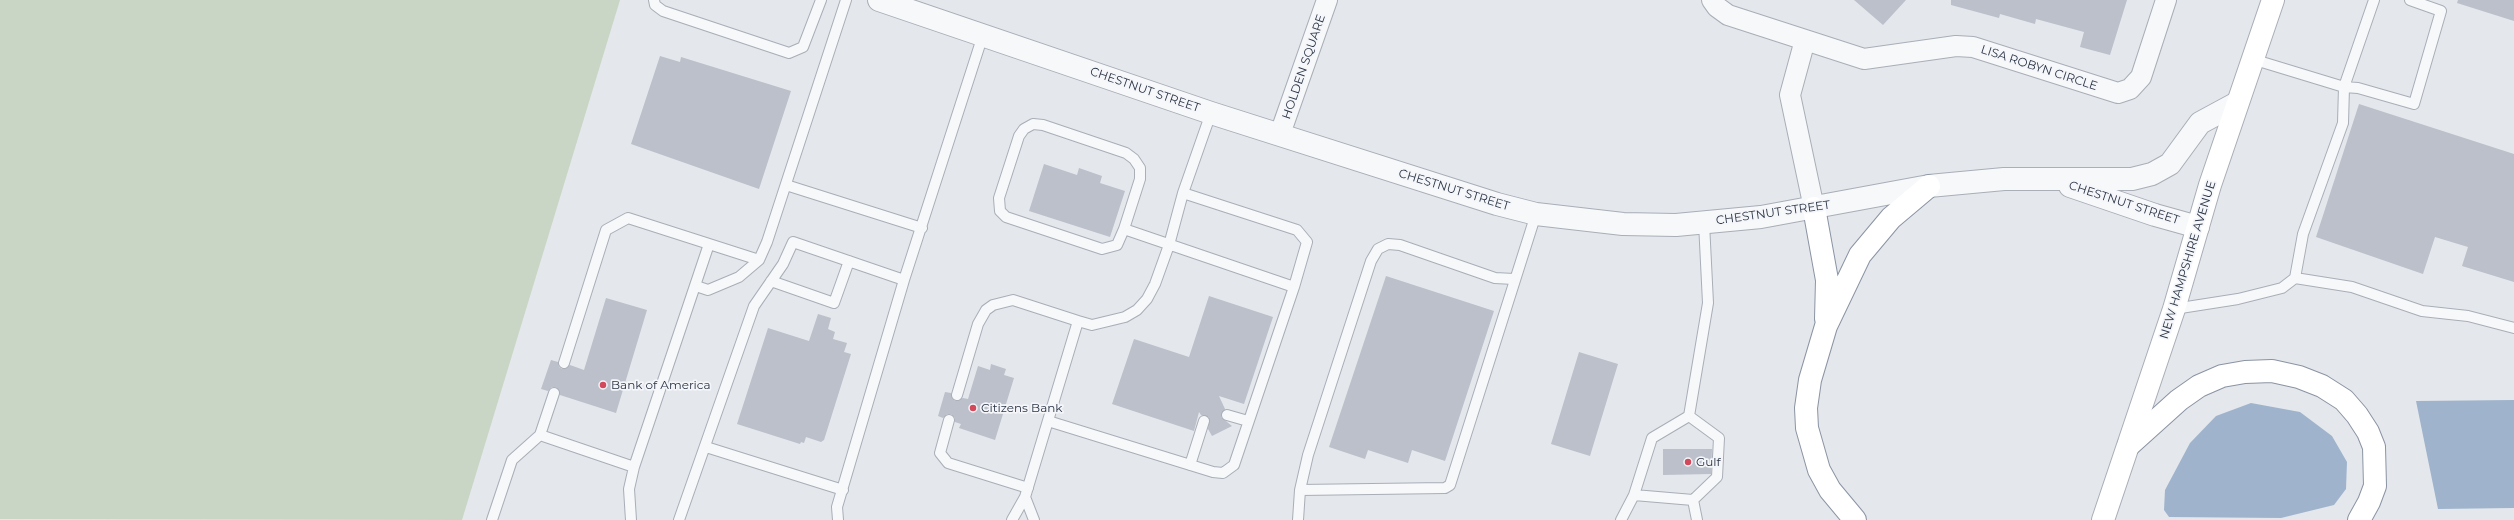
<!DOCTYPE html>
<style>
body{margin:0}
canvas{display:block;background:#e4e7ec}
</style>
<canvas width="2514" height="520"></canvas>
<script>
const ctx = document.querySelector('canvas').getContext('2d');
ctx.lineJoin = 'round';
function fillPath(path, color) { ctx.fillStyle = color; ctx.fill(path, 'evenodd'); }
const toPath = rows => new Path2D(rows.map(r => 'M' + r).join(''));
function strokePath(path, color, width, dash) { ctx.strokeStyle = color; ctx.lineWidth = width; ctx.lineCap = dash ? 'butt' : 'round'; ctx.setLineDash(dash || []); ctx.stroke(path); }
function drawText(font, color, halo, rows, align = 'center') {
  ctx.font = font + ' Montserrat,sans-serif'; ctx.lineWidth = 3.5; ctx.setLineDash([]); ctx.textBaseline = 'middle'; ctx.strokeStyle = halo; ctx.fillStyle = color; for (const [text, x, y, turn = 0] of rows) {
    ctx.save(); ctx.translate(x, y); ctx.rotate((+turn || 0) * Math.PI / 180); ctx.textAlign = isNaN(turn) ? turn : align; if (halo) ctx.strokeText(text, 0, 0); ctx.fillText(text, 0, 0); ctx.restore();
  }
}
fillPath(toPath([
 [0,0,620,0,462,520,0,519]
]), '#c9d6c5');
fillPath(toPath([
 [2514,400,2514,508,2438,509,2416,401],
 [2251,403,2300,412,2332,436,2347,462,2346,489,2334,505,2281,518,2169,517,2164,510,2165,490,2190,443,2216,416]
]), '#9fb4cc');
fillPath(toPath([
 [1854,0,1906,0,1883,25],
 [1951,0,2127,0,2110,55,2080,47,2084,32,2036,19,2035,24,2000,14,1999,18,1951,5],
 [2458,0,2514,0,2514,21,2457,3],
 [660,56,680,62,681,57,791,91,759,189,631,144],
 [2359,104,2514,154,2514,282,2462,266,2468,247,2435,237,2423,274,2316,237],
 [1044,164,1077,175,1079,168,1102,176,1100,183,1125,191,1110,237,1029,211],
 [1386,276,1494,311,1445,461,1412,450,1408,463,1368,450,1365,459,1329,447],
 [1209,296,1273,317,1244,404,1219,396,1225,409,1221,417,1232,426,1212,436,1208,429,1209,417,1201,415,1199,412,1194,431,1112,404,1134,339,1189,357],
 [606,298,647,310,616,413,560,395,556,387,552,387,548,391,541,389,551,360,558,362,559,367,562,369,570,365,584,370],
 [818,314,831,318,828,329,835,332,833,339,847,343,844,352,851,354,824,440,821,442,806,437,804,443,801,442,800,444,737,424,768,328,809,341],
 [1579,352,1618,364,1590,456,1551,444],
 [991,364,1006,369,1004,375,1014,378,995,440,959,428,961,424,955,422,955,418,951,414,947,414,943,418,938,416,945,392,951,393,955,401,963,398,968,399,978,366,990,370],
 [1663,449,1712,449,1711,474,1663,475]
]), '#bbc0ca');
const service = toPath([
 [654,0,655,5,663,11,789,53,803,47,821,0],
 [2252,59,2344,87,2358,88,2414,104,2441,11,2410,0],
 [786,185,922,228],
 [1124,229,1140,179,1140,168,1134,159,1126,153,1043,125,1033,124,1024,129,1019,136,999,198,1000,211,1006,217,1102,249,1117,245,1124,229,1294,287],
 [2295,278,2352,287,2422,311,2468,316,2514,328],
 [771,281,834,303,849,261],
 [696,286,708,290,739,277,759,260,767,242,846,0],
 [2174,309,2238,299,2282,288,2295,278,2303,234,2343,123,2344,87,2374,0],
 [564,363,606,230,628,218,759,260],
 [957,395,978,324,986,310,993,305,1013,300,1078,321],
 [1227,415,1248,421],
 [949,420,940,453,948,463,1028,488],
 [1048,421,1213,472,1223,473,1234,465,1294,287,1307,242,1297,230,1183,193],
 [540,435,634,467],
 [706,447,843,490],
 [1190,465,1204,421],
 [1300,490,1445,488,1450,485,1536,214],
 [1634,495,1693,500,1717,477,1719,438,1689,416],
 [1025,497,1078,321,1092,325,1125,317,1137,310,1147,299,1155,284,1169,245,1183,193,1211,113],
 [1693,500,1697,520],
 [492,520,512,460,540,435,554,393],
 [631,520,629,489,634,467,709,244],
 [679,520,754,306,783,264,793,242,904,280],
 [838,520,837,507,904,280,983,35],
 [1012,520,1025,497,1034,520],
 [1298,520,1300,490,1308,455,1371,261,1378,249,1388,244,1400,245,1495,278,1514,279],
 [1621,520,1634,495,1652,438,1689,416,1708,303,1704,223]
]);
const minor = toPath([
 [1712,0,1717,7,1728,15,1864,59,1956,46,1973,47,2118,93,2130,89,2141,77,2166,0],
 [1805,40,1790,95,1814,208],
 [1280,134,1327,0]
]);
const tertiary = toPath([
 [879,0,1211,113,1497,204,1536,214,1623,224,1676,225,1761,217,1929,186,2004,179,2132,179,2152,174,2170,164,2200,123,2237,103],
 [2070,186,2155,215,2198,227]
]);
const secondary = toPath([
 [2103,520,2174,309,2210,185,2273,0]
]);
const trunk = toPath([
 [1814,208,1827,280,1826,319],
 [2129,445,2179,400,2199,386,2222,376,2245,372,2272,371,2299,377,2322,386,2344,400,2357,415,2368,432,2374,447,2375,486,2369,502,2359,520],
 [1855,520,1830,490,1819,470,1807,428,1806,408,1810,380,1826,326,1860,255,1891,218,1929,186]
]);
strokePath(service, '#a9aeb7', 12);
strokePath(minor, '#a9aeb7', 22);
strokePath(tertiary, '#a9aeb7', 24);
strokePath(secondary, '#a9aeb7', 24);
strokePath(trunk, '#8b94a3', 24);
strokePath(service, '#f7f8fa', 10);
strokePath(minor, '#f7f8fa', 20);
strokePath(tertiary, '#f7f8fa', 22);
strokePath(secondary, '#fff', 22);
strokePath(trunk, '#fff', 22);
for (const [x, y, r, color] of [
 [603,385,4,"#d1495b"],
 [973,408,4,"#d1495b"],
 [1688,462,4,"#d1495b"]
]) { const dot = new Path2D(); dot.arc(x, y, r, 0, 2 * Math.PI); ctx.fillStyle = color; ctx.fill(dot); strokePath(dot, '#f4f6f9', 1.5); }
drawText('12px', '#2b3445', '#f4f6f9', [
 ["HOLDEN SQUARE",1304,67,-71],
 ["LISA ROBYN CIRCLE",2039,68,18],
 ["CHESTNUT STREET",1145,90,19],
 ["CHESTNUT STREET",1454,190,17],
 ["CHESTNUT STREET",2124,203,18],
 ["CHESTNUT STREET",1773,213,-8],
 ["NEW HAMPSHIRE AVENUE",2188,260,-73]
]);
drawText('12px', '#2b3445', '#f4f6f9', [
 ["Bank of America",611,385],
 ["Citizens Bank",981,408],
 ["Gulf",1696,462]
], 'left');
</script>
